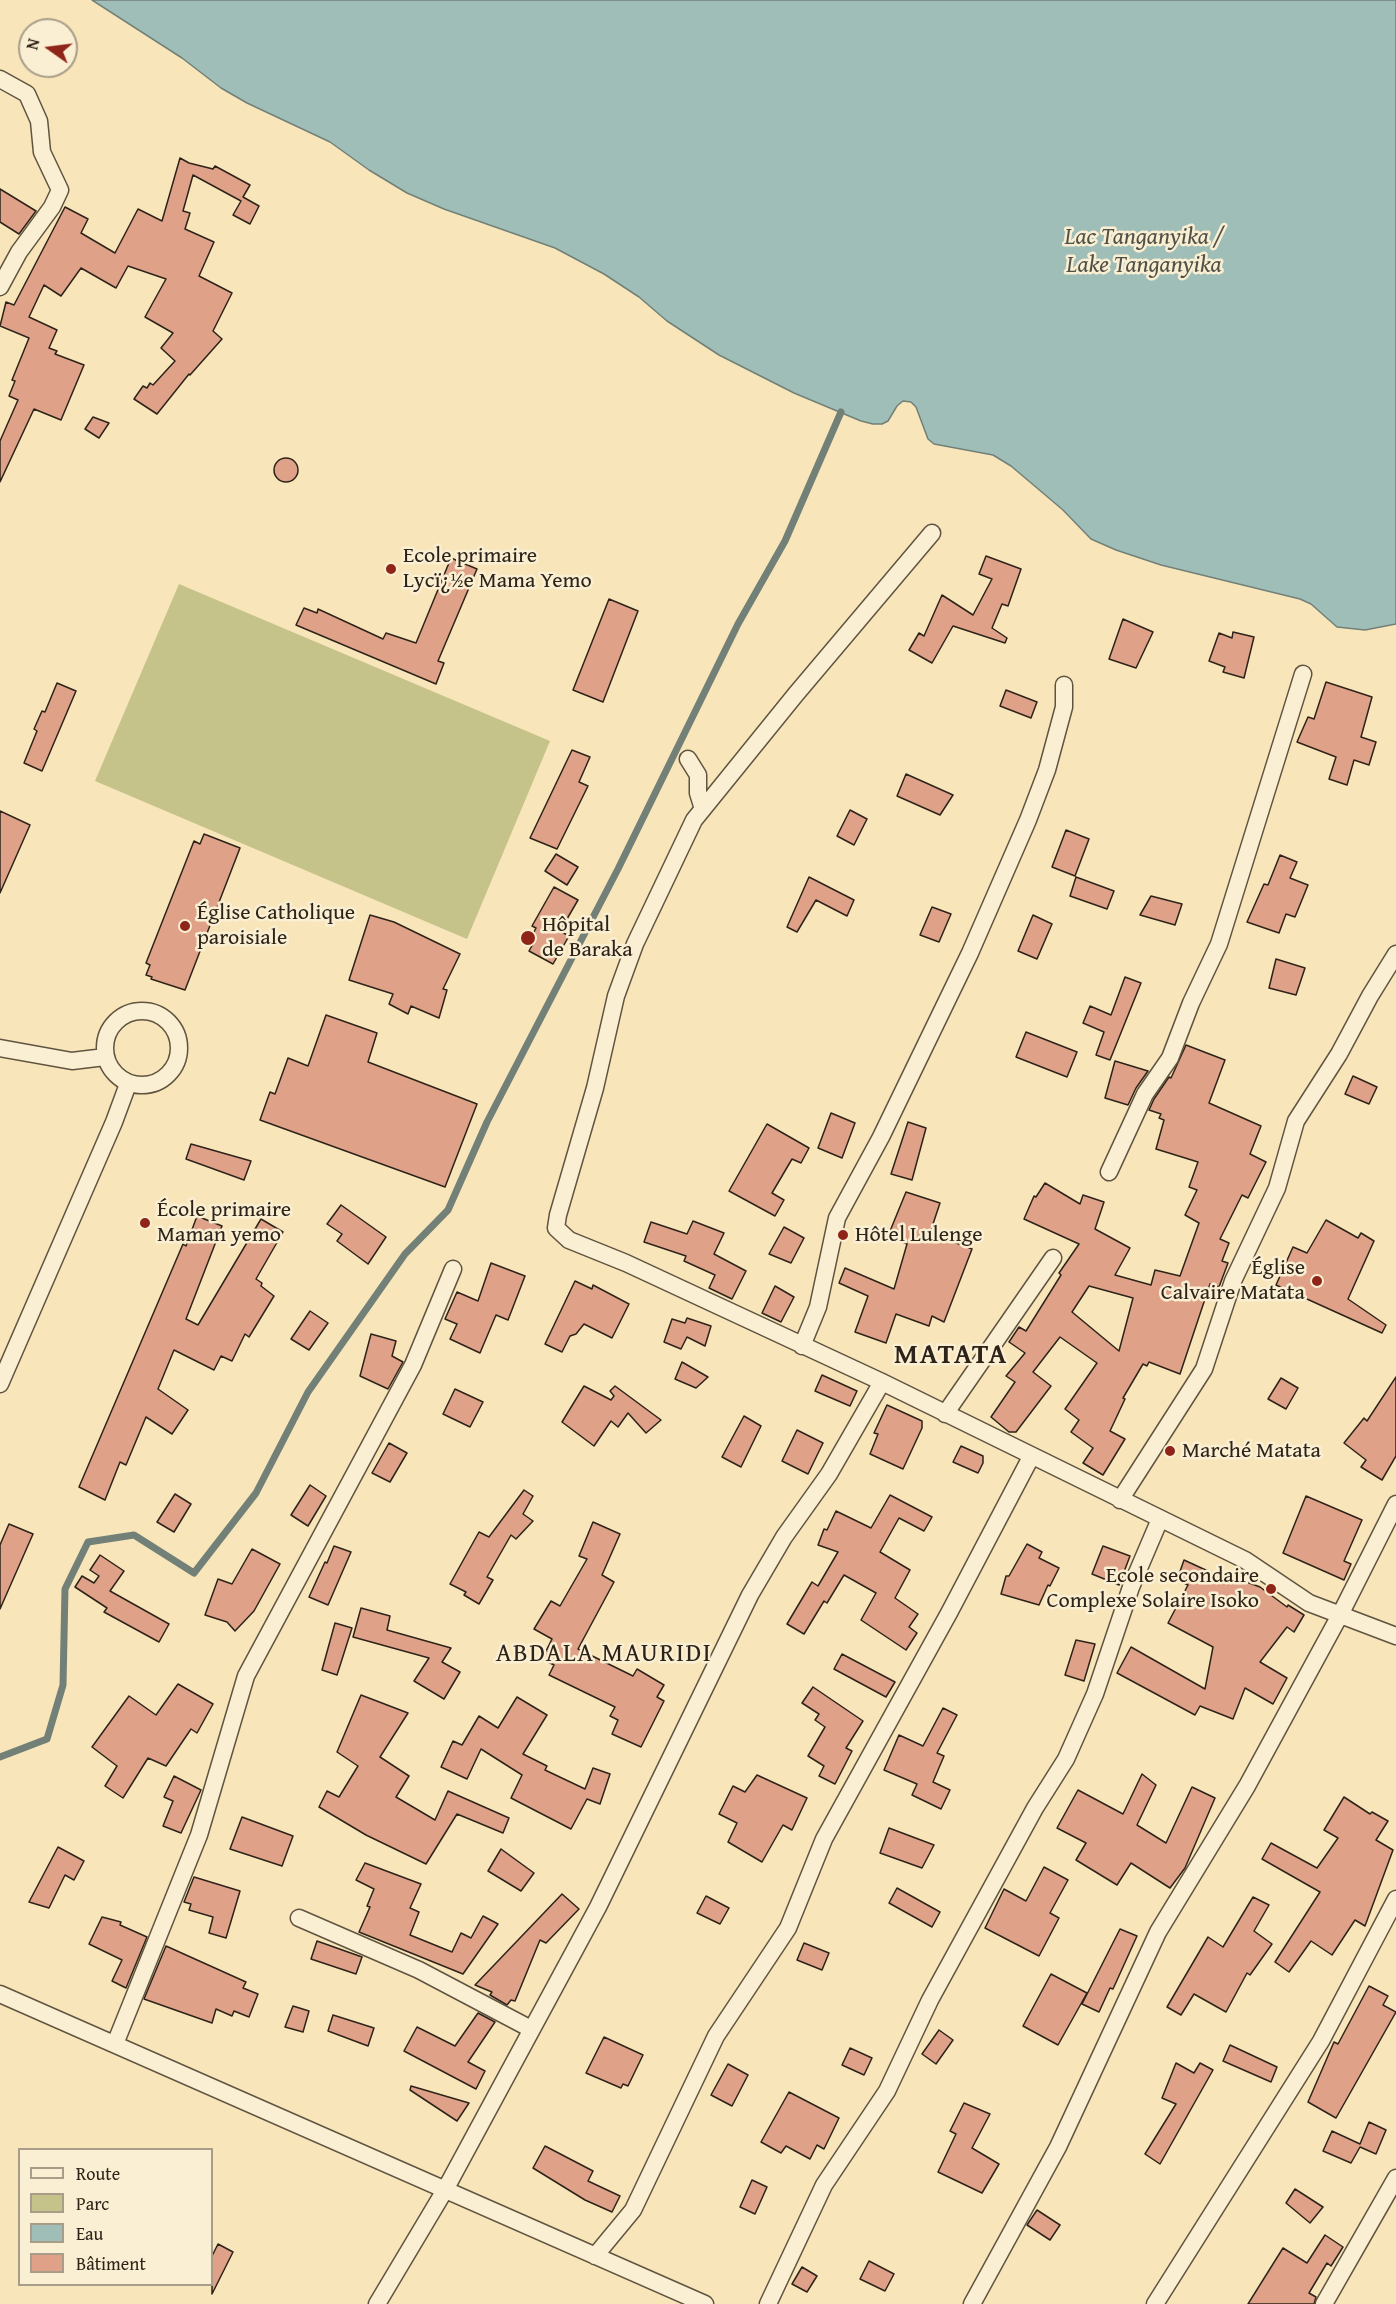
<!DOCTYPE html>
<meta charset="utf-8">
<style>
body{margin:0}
#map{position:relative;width:1396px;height:2304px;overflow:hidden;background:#f8e6ba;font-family:"Gentium Book Plus",serif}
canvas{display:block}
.legend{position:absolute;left:18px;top:2148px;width:195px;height:138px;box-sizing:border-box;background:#faefd2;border:2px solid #a89d88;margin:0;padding:8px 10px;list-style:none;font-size:18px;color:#2d2319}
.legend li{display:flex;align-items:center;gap:12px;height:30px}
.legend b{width:30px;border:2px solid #a89d88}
.north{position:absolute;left:18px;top:18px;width:60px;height:60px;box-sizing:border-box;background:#faefd2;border:2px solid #a89d88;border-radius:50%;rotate:284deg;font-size:16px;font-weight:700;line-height:24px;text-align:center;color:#2d2319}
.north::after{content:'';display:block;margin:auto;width:21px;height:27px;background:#8f2418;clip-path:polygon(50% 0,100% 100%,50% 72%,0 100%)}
</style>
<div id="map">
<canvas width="1396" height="2304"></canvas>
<ul class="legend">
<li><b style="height:8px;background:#faefd2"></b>Route</li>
<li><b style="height:16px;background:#c5c38a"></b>Parc</li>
<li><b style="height:16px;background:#a0beb8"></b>Eau</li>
<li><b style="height:16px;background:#dfa289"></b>Bâtiment</li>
</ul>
<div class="north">N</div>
</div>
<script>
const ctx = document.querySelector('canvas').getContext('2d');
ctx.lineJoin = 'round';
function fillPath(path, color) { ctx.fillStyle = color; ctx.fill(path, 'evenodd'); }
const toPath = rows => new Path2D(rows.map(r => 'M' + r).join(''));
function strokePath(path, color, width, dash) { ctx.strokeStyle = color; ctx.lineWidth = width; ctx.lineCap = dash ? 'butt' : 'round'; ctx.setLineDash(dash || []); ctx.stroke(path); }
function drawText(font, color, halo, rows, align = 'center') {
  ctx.font = font + ' "Gentium Book Plus",serif'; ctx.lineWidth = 5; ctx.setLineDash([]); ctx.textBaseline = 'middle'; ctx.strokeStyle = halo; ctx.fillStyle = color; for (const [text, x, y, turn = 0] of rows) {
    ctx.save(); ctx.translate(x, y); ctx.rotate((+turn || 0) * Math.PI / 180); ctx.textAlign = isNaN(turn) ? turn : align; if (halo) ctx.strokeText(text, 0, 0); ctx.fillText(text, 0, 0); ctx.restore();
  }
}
fillPath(toPath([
 [179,584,550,741,467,939,95,781]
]), '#c5c38a');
const water = toPath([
 [92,0,1396,0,1396,624,1365,630,1337,627,1311,604,1300,599,1161,565,1116,550,1091,539,1063,510,1011,466,993,455,934,444,928,439,916,407,911,402,903,401,897,406,888,421,882,424,873,424,861,421,794,393,719,355,667,321,639,297,604,274,555,248,444,209,407,193,369,170,330,142,247,103,221,88,182,58,92,0]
]);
fillPath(water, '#a0beb8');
strokePath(water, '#728078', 1.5);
strokePath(toPath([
 [0,1757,47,1739,63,1685,65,1589,88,1542,134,1535,194,1573,256,1493,308,1392,405,1254,448,1210,487,1122,618,869,738,624,785,541,841,412]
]), '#728078', 7);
const building = toPath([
 [180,158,189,163,213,169,215,166,250,185,243,197,259,206,250,224,233,215,241,201,193,175,183,211,190,213,185,229,214,242,199,276,232,293,213,331,222,339,190,375,189,374,157,414,134,399,143,386,147,388,150,383,153,385,175,361,161,348,173,333,145,317,166,279,128,266,116,288,81,268,61,296,44,285,29,317,57,330,49,348,57,351,55,354,84,365,61,420,34,409,0,482,0,441,18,400,9,396,15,381,12,380,29,338,0,326,6,302,14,305,65,207,88,219,81,233,115,253,138,209,162,221,180,158],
 [0,189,36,211,19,234,0,222,0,189],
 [93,417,109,423,99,438,85,429,93,417],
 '274 470a12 12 0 1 1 24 0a12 12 0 1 1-24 0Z',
 [986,556,1021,569,1008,606,1002,604,992,628,1007,638,1005,643,953,626,932,663,909,650,919,633,924,636,942,595,973,615,992,579,979,574,986,556],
 [451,558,477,569,438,661,444,663,436,684,296,625,304,608,317,613,318,609,383,639,386,633,416,643,451,558],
 [609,599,638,611,603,702,573,690,609,599],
 [1123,619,1153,632,1136,668,1109,659,1123,619],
 [1233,632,1254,637,1244,678,1223,672,1225,667,1209,661,1219,633,1232,638,1233,632],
 [1326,682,1372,697,1361,737,1376,742,1369,765,1354,760,1347,785,1329,779,1336,757,1297,742,1308,717,1314,719,1326,682],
 [57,683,76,691,42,771,24,763,37,731,34,729,42,711,45,712,57,683],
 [1006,690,1037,702,1031,718,1000,706,1006,690],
 [572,750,590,757,579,782,588,786,557,849,530,838,572,750],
 [906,774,953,795,940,815,897,796,906,774],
 [850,810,867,819,854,845,837,836,850,810],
 [0,811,30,825,0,893,0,811],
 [1066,830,1089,839,1075,876,1052,867,1066,830],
 [204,834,240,848,185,990,151,979,152,977,146,975,150,965,146,963,194,841,200,844,204,834],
 [556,854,578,867,567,885,545,871,556,854],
 [1280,855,1297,862,1290,878,1308,885,1295,917,1286,914,1279,933,1247,922,1264,884,1268,885,1280,855],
 [809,877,854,900,847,916,816,900,797,932,787,927,809,877],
 [1076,877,1114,891,1107,909,1070,896,1076,877],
 [554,887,578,900,560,931,569,936,553,964,529,951,534,942,530,940,536,928,532,926,554,887],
 [1151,896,1182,904,1175,925,1140,915,1151,896],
 [932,907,951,914,939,942,920,935,932,907],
 [370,915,394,922,460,954,443,989,447,990,439,1018,411,1006,408,1014,389,1004,393,994,349,980,370,915],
 [1033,915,1052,924,1037,959,1018,951,1033,915],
 [1276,959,1305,968,1296,995,1269,988,1276,959],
 [1125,977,1141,983,1110,1060,1096,1055,1104,1032,1083,1023,1090,1006,1111,1015,1125,977],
 [326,1015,377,1033,368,1062,477,1104,445,1187,260,1120,270,1092,275,1094,288,1058,308,1066,326,1015],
 [1026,1032,1077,1052,1067,1077,1016,1057,1026,1032],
 [1186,1045,1225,1060,1209,1103,1261,1126,1250,1154,1266,1162,1248,1198,1242,1195,1220,1239,1229,1243,1222,1261,1228,1263,1219,1287,1210,1284,1180,1374,1149,1362,1147,1366,1143,1364,1123,1398,1125,1399,1110,1431,1125,1439,1103,1475,1083,1463,1093,1448,1071,1432,1079,1420,1065,1409,1097,1363,1060,1337,1033,1372,1051,1386,1016,1432,1009,1432,991,1417,1015,1382,1006,1376,1025,1353,1009,1342,1019,1327,1026,1331,1061,1275,1059,1273,1079,1244,1024,1219,1034,1196,1036,1197,1045,1183,1080,1204,1083,1195,1104,1202,1095,1229,1130,1248,1115,1275,1151,1285,1155,1270,1180,1276,1199,1223,1185,1215,1197,1190,1189,1187,1198,1162,1156,1149,1164,1120,1159,1118,1161,1114,1149,1110,1154,1099,1169,1077,1171,1078,1186,1045],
 [1089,1286,1133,1298,1119,1351,1072,1312,1089,1286],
 [1115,1061,1148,1071,1136,1088,1128,1105,1105,1098,1115,1061],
 [1353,1076,1377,1087,1369,1104,1345,1094,1353,1076],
 [831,1113,855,1123,842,1158,818,1148,831,1113],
 [908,1122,926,1128,912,1180,891,1174,908,1122],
 [767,1124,809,1148,801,1163,792,1159,772,1193,784,1200,775,1216,729,1191,767,1124],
 [191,1144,251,1161,244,1180,186,1159,191,1144],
 [906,1192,940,1203,930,1233,972,1249,944,1322,932,1316,929,1326,896,1314,886,1343,855,1332,868,1296,839,1283,845,1268,894,1289,907,1244,888,1236,906,1192],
 [341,1205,386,1237,368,1264,337,1241,342,1234,327,1224,341,1205],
 [197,1216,222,1226,186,1319,198,1325,261,1219,283,1232,256,1279,262,1283,261,1286,274,1296,249,1337,245,1334,232,1361,221,1356,214,1370,174,1350,158,1389,188,1410,172,1434,146,1417,126,1465,120,1462,105,1500,79,1487,183,1244,186,1246,197,1216],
 [1326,1220,1358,1238,1361,1233,1374,1241,1348,1299,1386,1325,1382,1333,1276,1285,1293,1247,1307,1253,1326,1220],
 [693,1221,724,1233,714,1254,746,1271,732,1299,709,1288,715,1275,684,1261,686,1256,644,1242,651,1222,687,1234,693,1221],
 [784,1227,804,1238,791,1263,769,1254,784,1227],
 [491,1263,525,1276,508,1320,496,1315,480,1353,450,1339,457,1324,445,1319,457,1292,478,1301,491,1263],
 [575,1281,592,1289,593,1285,629,1304,612,1338,584,1324,576,1334,570,1336,562,1352,545,1344,575,1281],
 [775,1286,794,1297,781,1322,762,1313,775,1286],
 [310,1311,328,1323,309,1350,291,1339,310,1311],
 [687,1318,711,1326,705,1346,687,1337,681,1349,664,1342,672,1319,685,1323,687,1318],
 [371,1334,396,1341,392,1356,403,1362,388,1389,360,1376,371,1334],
 [682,1362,708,1377,696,1388,675,1379,682,1362],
 [822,1375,857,1391,850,1406,815,1391,822,1375],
 [1396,1377,1396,1456,1382,1480,1361,1467,1366,1460,1344,1443,1364,1418,1367,1421,1396,1377],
 [1281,1378,1298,1388,1286,1409,1268,1399,1281,1378],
 [584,1386,611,1400,614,1396,610,1391,615,1386,661,1420,646,1433,628,1413,618,1427,611,1421,594,1446,562,1422,584,1386],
 [455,1389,483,1402,470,1427,443,1414,455,1389],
 [887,1405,922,1421,922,1428,903,1469,870,1454,878,1434,874,1433,887,1405],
 [744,1416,761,1426,741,1467,722,1457,744,1416],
 [797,1430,823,1443,808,1474,782,1461,797,1430],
 [389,1443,407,1453,390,1482,372,1473,389,1443],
 [961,1446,983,1456,983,1463,978,1473,953,1462,961,1446],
 [310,1485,326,1496,308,1526,291,1515,310,1485],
 [524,1490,533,1496,523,1514,533,1521,516,1539,511,1535,487,1577,493,1580,479,1604,464,1595,466,1592,450,1584,479,1532,489,1537,524,1490],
 [175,1494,191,1504,174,1532,157,1522,175,1494],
 [890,1495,932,1517,924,1531,899,1518,880,1552,910,1570,895,1598,918,1614,909,1627,917,1633,906,1650,861,1620,876,1593,844,1575,827,1603,824,1601,804,1634,787,1624,812,1582,818,1586,838,1552,818,1545,824,1529,827,1530,836,1511,871,1528,890,1495],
 [1306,1496,1362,1520,1344,1561,1351,1564,1344,1580,1283,1553,1306,1496],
 [593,1522,620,1534,602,1575,614,1582,578,1649,633,1676,637,1669,664,1685,657,1697,664,1701,641,1747,612,1734,618,1720,610,1716,615,1707,549,1675,554,1665,542,1659,552,1639,534,1629,551,1601,560,1606,587,1559,579,1556,593,1522],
 [9,1524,33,1534,0,1609,0,1545,9,1524],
 [1027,1544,1042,1552,1039,1558,1059,1568,1050,1586,1048,1585,1039,1605,1001,1594,1006,1576,1009,1576,1027,1544],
 [334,1546,351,1552,328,1605,309,1597,325,1562,327,1563,334,1546],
 [1103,1546,1130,1556,1119,1585,1092,1574,1103,1546],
 [252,1549,280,1564,254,1611,235,1631,227,1622,205,1615,218,1579,232,1584,252,1549],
 [100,1555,124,1571,110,1591,169,1624,159,1642,104,1612,107,1608,75,1587,82,1576,94,1583,99,1576,90,1570,100,1555],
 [1184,1560,1234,1583,1236,1578,1260,1587,1287,1607,1288,1605,1304,1615,1294,1632,1287,1627,1260,1662,1287,1678,1273,1704,1245,1688,1233,1719,1200,1706,1195,1715,1117,1673,1131,1647,1205,1689,1213,1647,1168,1623,1188,1585,1177,1580,1184,1560],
 [361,1608,390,1616,387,1630,451,1648,442,1662,460,1672,444,1699,414,1681,429,1658,353,1637,361,1608],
 [335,1623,352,1628,337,1675,322,1670,335,1623],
 [1076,1640,1095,1644,1084,1681,1065,1675,1076,1640],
 [842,1654,895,1682,886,1697,834,1669,842,1654],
 [178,1684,213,1704,197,1733,191,1729,166,1766,148,1758,123,1798,105,1786,117,1766,92,1747,129,1696,156,1715,178,1684],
 [813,1687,863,1721,846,1748,852,1751,835,1784,819,1776,824,1766,808,1756,825,1727,815,1720,819,1714,802,1703,813,1687],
 [361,1695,408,1713,380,1757,409,1776,396,1797,435,1820,448,1791,509,1818,503,1833,457,1814,426,1864,366,1835,319,1807,327,1791,339,1797,358,1766,337,1752,361,1695],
 [517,1697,547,1715,523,1754,547,1766,545,1770,585,1789,593,1768,610,1774,600,1804,587,1799,571,1829,511,1798,522,1775,481,1749,467,1779,441,1767,453,1741,462,1745,479,1716,498,1728,517,1697],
 [943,1708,957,1715,937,1753,944,1756,933,1782,950,1790,941,1809,912,1795,917,1784,884,1770,899,1735,923,1746,943,1708],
 [1142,1774,1156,1785,1137,1825,1166,1843,1192,1787,1215,1798,1185,1868,1170,1888,1131,1863,1117,1885,1076,1860,1086,1843,1057,1828,1078,1790,1123,1814,1142,1774],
 [757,1775,807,1798,792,1830,783,1825,762,1862,728,1842,737,1823,719,1814,733,1786,745,1792,757,1775],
 [174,1776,201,1790,181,1833,163,1826,173,1801,164,1797,174,1776],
 [1344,1797,1370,1814,1372,1812,1388,1821,1376,1840,1393,1850,1365,1926,1355,1920,1332,1955,1311,1941,1289,1972,1275,1962,1320,1892,1262,1859,1271,1843,1317,1868,1338,1838,1324,1830,1344,1797],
 [242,1817,293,1836,282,1866,230,1849,242,1817],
 [889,1828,934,1845,922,1868,880,1853,889,1828],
 [58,1847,84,1861,74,1880,65,1875,49,1908,29,1902,58,1847],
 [501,1849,534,1873,521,1891,488,1871,501,1849],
 [365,1863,421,1884,410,1908,419,1912,410,1935,452,1952,461,1933,471,1938,483,1916,498,1924,463,1974,359,1932,370,1907,367,1906,374,1889,356,1880,365,1863],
 [1044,1867,1068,1880,1050,1913,1059,1918,1039,1956,985,1928,1004,1889,1026,1901,1044,1867],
 [194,1877,240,1891,226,1938,209,1933,213,1917,189,1910,191,1904,184,1902,194,1877],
 [897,1888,940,1912,932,1927,889,1903,897,1888],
 [562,1894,579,1909,546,1943,540,1940,515,2001,511,2000,507,2005,490,1995,492,1992,475,1985,562,1894],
 [706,1896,729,1908,720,1924,697,1913,706,1896],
 [1253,1897,1269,1905,1254,1931,1272,1944,1250,1975,1247,1973,1226,2012,1194,1994,1181,2015,1167,2007,1208,1937,1223,1947,1253,1897],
 [102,1917,121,1922,120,1925,147,1937,126,1988,112,1981,122,1960,89,1944,102,1917],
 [1120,1929,1137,1936,1113,1989,1110,1988,1099,2012,1082,2004,1120,1929],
 [317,1941,362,1957,356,1974,311,1959,317,1941],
 [804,1943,829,1953,822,1970,797,1960,804,1943],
 [166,1946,246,1982,243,1988,258,1994,249,2017,234,2011,232,2016,216,2009,212,2023,144,1999,166,1946],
 [1051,1974,1087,1993,1058,2045,1023,2026,1051,1974],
 [1369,1986,1388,1996,1383,2005,1396,2012,1336,2118,1308,2102,1334,2042,1338,2044,1369,1986],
 [293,2006,309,2011,303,2032,285,2027,293,2006],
 [478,2013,495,2022,468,2062,485,2071,476,2089,404,2051,417,2027,455,2046,478,2013],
 [333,2015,374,2028,368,2046,328,2031,333,2015],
 [939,2030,953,2040,936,2064,922,2054,939,2030],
 [604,2037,643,2055,628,2086,623,2084,621,2088,586,2073,604,2037],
 [1230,2045,1277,2067,1271,2082,1223,2061,1230,2045],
 [850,2048,872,2058,864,2075,842,2065,850,2048],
 [1176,2063,1194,2073,1200,2063,1213,2070,1160,2164,1145,2154,1176,2104,1162,2098,1176,2063],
 [728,2064,748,2075,732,2106,711,2095,728,2064],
 [411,2086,469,2103,457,2121,410,2090,411,2086],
 [789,2092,839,2118,824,2149,817,2145,810,2159,786,2146,781,2153,761,2142,789,2092],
 [964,2103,990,2114,972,2148,999,2164,982,2193,938,2172,956,2134,950,2131,964,2103],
 [1369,2122,1386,2130,1376,2154,1360,2147,1351,2163,1323,2151,1332,2131,1360,2144,1369,2122],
 [545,2146,593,2171,588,2181,620,2196,612,2212,585,2200,533,2168,545,2146],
 [752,2180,767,2187,755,2214,740,2207,752,2180],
 [1295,2189,1323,2207,1310,2223,1286,2203,1295,2189],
 [1037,2210,1060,2225,1050,2240,1027,2225,1037,2210],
 [1325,2235,1343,2247,1331,2266,1327,2263,1309,2293,1316,2297,1314,2304,1248,2304,1283,2248,1307,2263,1325,2235],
 [218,2244,233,2252,212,2294,212,2256,218,2244],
 [869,2261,894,2274,885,2291,860,2279,869,2261],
 [802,2267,817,2276,807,2292,792,2284,802,2267]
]);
fillPath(building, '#dfa289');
strokePath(building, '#2d2319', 1.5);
const street = toPath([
 [0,79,27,94,39,121,42,152,60,190,52,207,19,252,0,287],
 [932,533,796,694,694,820,635,944,616,996,595,1088,558,1215,556,1228,569,1240,626,1263,882,1382,1245,1560,1309,1603,1396,1636],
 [688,759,698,775,698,793,703,809],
 '105 1048a37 37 0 1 1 74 0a37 37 0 1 1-74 0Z',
 [0,1048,72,1061,105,1057],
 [1109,1172,1145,1094,1170,1058,1191,1003,1219,944,1303,674],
 [802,1346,818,1307,837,1218,881,1137,970,953,1028,820,1047,770,1064,707,1064,685],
 [0,1384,114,1122,128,1084],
 [945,1414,1053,1258],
 [1120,1500,1204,1369,1233,1281,1277,1188,1296,1121,1339,1054,1370,996,1396,954],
 [299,1918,419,1970,531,2029],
 [0,1994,705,2304],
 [115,2044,199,1835,246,1676,413,1365,453,1269],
 [595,2256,633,2210,716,2036,788,1928,824,1839,949,1613,1031,1457],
 [377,2304,445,2190,598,1907,750,1595,784,1537,829,1474,882,1382],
 [768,2304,824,2185,887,2091,930,2000,1035,1808,1066,1759,1095,1694,1131,1587,1160,1519],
 [972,2304,1058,2147,1158,1932,1247,1786,1340,1615,1396,1504],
 [1155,2304,1321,2041,1396,1899],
 [1324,2304,1396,2178]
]);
strokePath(street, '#605441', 19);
strokePath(street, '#faefd2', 16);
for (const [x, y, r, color] of [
 [391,569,6,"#8f2418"],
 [185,926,6,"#8f2418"],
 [528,938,8,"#8f2418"],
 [145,1223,6,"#8f2418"],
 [843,1235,6,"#8f2418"],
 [1317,1281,6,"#8f2418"],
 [1170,1451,6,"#8f2418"],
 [1271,1589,6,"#8f2418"]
]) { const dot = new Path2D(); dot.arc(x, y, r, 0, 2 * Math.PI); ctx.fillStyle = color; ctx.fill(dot); strokePath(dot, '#faefd2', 2); }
drawText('22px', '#2d2319', '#faefd2', [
 ["Ecole primaire",403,556],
 ["Lycï¿½e Mama Yemo",403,581],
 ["Église Catholique",197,913],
 ["paroisiale",197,938],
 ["Hôpital",542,925],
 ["de Baraka",542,950],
 ["École primaire",157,1210],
 ["Maman yemo",157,1235],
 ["Hôtel Lulenge",855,1235],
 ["Église",1305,1268,"right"],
 ["Calvaire Matata",1305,1293,"right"],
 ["Marché Matata",1182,1451],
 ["Ecole secondaire",1259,1576,"right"],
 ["Complexe Solaire Isoko",1259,1601,"right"]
], 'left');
drawText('italic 24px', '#505249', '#faefd2', [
 ["Lac Tanganyika /",1144,238],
 ["Lake Tanganyika",1144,266]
]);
ctx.letterSpacing = '1.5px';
drawText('26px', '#2d2319', '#faefd2', [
 ["ABDALA MAURIDI",604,1654]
]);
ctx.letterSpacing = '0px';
ctx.letterSpacing = '1.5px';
drawText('bold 28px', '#2d2319', '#faefd2', [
 ["MATATA",951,1356]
]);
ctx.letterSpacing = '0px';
</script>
